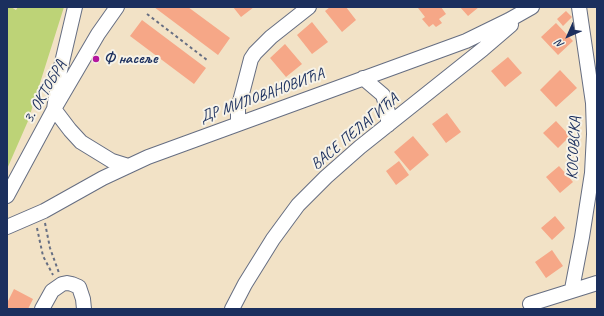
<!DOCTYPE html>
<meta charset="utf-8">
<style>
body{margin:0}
#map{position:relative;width:604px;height:316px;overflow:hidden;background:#f2e2c6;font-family:Caveat,sans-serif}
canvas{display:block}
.frame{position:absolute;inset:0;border:8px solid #1b2f5e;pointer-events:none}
.north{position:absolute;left:548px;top:16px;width:40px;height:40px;-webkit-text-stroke:3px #f7f3e8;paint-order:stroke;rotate:225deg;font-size:11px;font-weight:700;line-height:16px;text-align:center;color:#1b2f5e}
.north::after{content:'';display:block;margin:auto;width:14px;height:18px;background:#1b2f5e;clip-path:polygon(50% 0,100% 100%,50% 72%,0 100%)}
</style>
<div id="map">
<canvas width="604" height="316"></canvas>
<div class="frame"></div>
<div class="north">N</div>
</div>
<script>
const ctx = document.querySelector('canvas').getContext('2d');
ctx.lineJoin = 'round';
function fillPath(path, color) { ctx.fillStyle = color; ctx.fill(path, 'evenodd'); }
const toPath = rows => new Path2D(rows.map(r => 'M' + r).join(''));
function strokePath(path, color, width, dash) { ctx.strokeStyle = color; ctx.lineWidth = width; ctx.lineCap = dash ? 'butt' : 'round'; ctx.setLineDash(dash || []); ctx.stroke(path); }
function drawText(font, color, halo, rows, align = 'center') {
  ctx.font = font + ' Caveat,sans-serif'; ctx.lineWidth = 4; ctx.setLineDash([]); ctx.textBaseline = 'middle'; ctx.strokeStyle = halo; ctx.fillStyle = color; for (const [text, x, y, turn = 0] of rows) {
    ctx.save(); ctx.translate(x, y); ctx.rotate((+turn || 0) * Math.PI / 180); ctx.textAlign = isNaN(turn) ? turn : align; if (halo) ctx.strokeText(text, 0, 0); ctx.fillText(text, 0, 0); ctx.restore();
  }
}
fillPath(toPath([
 [7,7,11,7,16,10,18,7,64,7,28,121,7,169]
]), '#bdd377');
fillPath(toPath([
 [154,7,188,7,230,38,218,55],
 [233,7,254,7,241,17],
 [330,7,346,7,356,20,342,32,325,11],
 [419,7,441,7,446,14,439,19,442,23,436,27,433,24,429,27,422,19,425,17,418,8],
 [460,7,479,7,468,16],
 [566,11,572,17,563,26,557,19],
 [142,20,206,68,194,84,130,36],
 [312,22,328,42,312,54,297,35],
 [556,23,573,41,558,55,541,37],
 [285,44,302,64,286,77,270,58],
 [508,57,522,73,505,87,491,71],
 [560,70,577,88,556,107,540,90],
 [447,113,461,132,446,143,432,124],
 [556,121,570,136,558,148,543,133],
 [413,136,429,155,410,171,394,152],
 [399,161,409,175,396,185,386,171],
 [559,166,573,182,560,193,546,177],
 [555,216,565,228,552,240,541,228],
 [552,250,563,266,546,278,535,262],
 [14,289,33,299,28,309,7,309,7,303]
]), '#f6a787');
const minor = toPath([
 [75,7,60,71,54,109,70,130,81,142,112,161,128,166],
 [363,78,383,95,388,112,388,125],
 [238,124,238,109,251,59,255,53,271,37,309,7],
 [7,196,54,109,98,34,117,7],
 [7,227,44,211,103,178,148,157,466,41,509,20,532,7],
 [572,289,582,237,592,173,594,134,593,103,579,7],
 [530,304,597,283],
 [42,309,52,291,62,284,67,283,72,284,79,287,83,299,84,309],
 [232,309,245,284,273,239,298,205,326,177,360,147,483,49,511,25]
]);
strokePath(minor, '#666e82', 16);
strokePath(toPath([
 [147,14,207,60],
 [45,223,50,248,59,273],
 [37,228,43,256,53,275]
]), '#666e82', 2, [3, 3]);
strokePath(minor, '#fff', 14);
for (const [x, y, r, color] of [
 [96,59,4,"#b5179e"]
]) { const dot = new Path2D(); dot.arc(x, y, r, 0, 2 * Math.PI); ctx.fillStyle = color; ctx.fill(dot); strokePath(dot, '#f7f3e8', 1.5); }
drawText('bold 16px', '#1b2f5e', '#f7f3e8', [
 ["Ф насеље",104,59]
], 'left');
drawText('16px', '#1b2f5e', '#f7f3e8', [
 ["3. ОКТОБРА",45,92,-60],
 ["ДР МИЛОВАНОВИЋА",262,96,-20],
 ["ВАСЕ ПЕЛАГИЋА",355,132,-40],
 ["КОСОВСКА",574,148,-87]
]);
</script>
